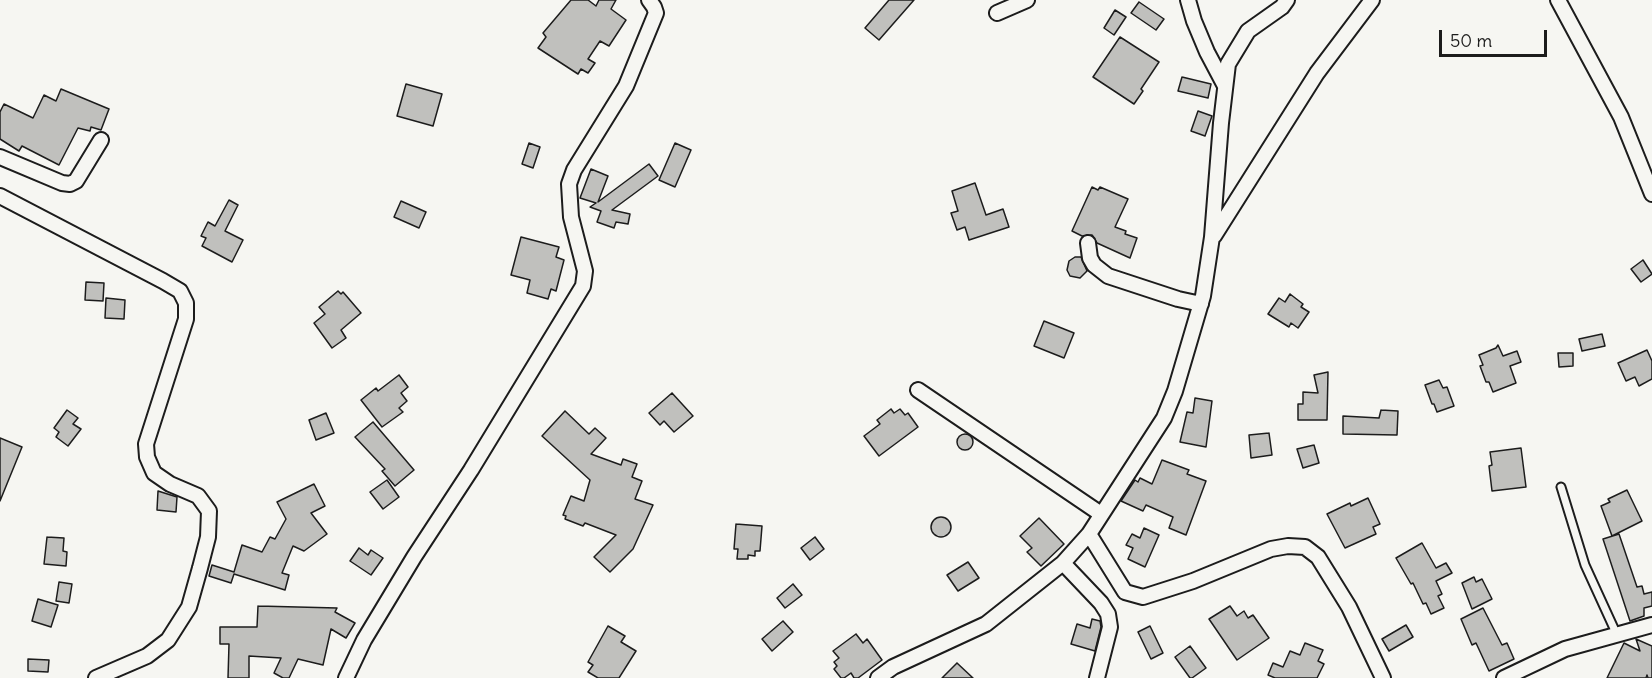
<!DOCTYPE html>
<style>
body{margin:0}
#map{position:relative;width:1652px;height:678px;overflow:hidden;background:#f6f6f2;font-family:Delius,sans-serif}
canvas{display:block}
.scale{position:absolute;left:1439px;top:30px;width:108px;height:27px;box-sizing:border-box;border:3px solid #1c1c1c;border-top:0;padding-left:8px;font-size:18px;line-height:21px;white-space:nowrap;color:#1c1c1c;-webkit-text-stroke:4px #f6f6f2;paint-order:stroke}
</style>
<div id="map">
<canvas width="1652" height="678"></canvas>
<div class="scale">50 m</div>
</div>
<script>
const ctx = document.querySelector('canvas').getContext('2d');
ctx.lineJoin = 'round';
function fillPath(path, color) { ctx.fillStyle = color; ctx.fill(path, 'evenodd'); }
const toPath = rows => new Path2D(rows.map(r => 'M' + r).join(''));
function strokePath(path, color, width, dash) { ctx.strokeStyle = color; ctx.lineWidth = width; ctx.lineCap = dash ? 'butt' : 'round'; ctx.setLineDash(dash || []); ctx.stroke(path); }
const building = toPath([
 [571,0,588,0,596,6,599,0,616,0,611,9,626,20,609,46,600,41,588,59,595,63,588,73,581,69,578,74,538,48,546,37,543,33,571,0],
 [889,0,914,0,879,40,865,28,889,0],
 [1139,2,1164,19,1156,30,1131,13,1139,2],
 [1115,10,1126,17,1114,35,1104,28,1115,10],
 [1120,37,1159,62,1141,89,1143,91,1134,104,1093,77,1120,37],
 [1182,77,1211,84,1208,98,1178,91,1182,77],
 [406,84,442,94,433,126,397,116,406,84],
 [61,89,109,109,101,130,91,127,90,131,78,128,59,165,22,146,19,151,0,139,0,112,4,104,33,118,44,95,56,101,61,89],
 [1198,111,1212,116,1205,136,1191,131,1198,111],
 [529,143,540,147,533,168,522,164,529,143],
 [675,143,691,150,675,187,659,180,675,143],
 [649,164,658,176,612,210,630,214,628,224,616,222,614,228,597,222,601,211,590,207,596,203,580,198,591,169,608,176,598,202,649,164],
 [975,183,986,215,1003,209,1009,227,969,240,965,227,957,230,951,213,958,211,952,191,975,183],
 [1092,187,1098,190,1100,187,1128,199,1115,227,1126,231,1125,234,1137,238,1130,258,1097,243,1092,235,1082,236,1072,231,1092,187],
 [229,200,238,205,225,231,243,240,232,262,202,246,206,238,201,236,208,222,215,226,229,200],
 [401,201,426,212,419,228,394,217,401,201],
 [521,237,559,247,556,257,564,260,556,291,551,289,548,299,527,293,530,280,511,275,521,237],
 [1075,257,1081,257,1087,271,1080,278,1070,276,1067,270,1069,261,1075,257],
 [1643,260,1652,274,1641,282,1631,269,1643,260],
 [86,282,104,283,103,301,85,300,86,282],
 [338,291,341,294,343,292,361,313,341,330,346,338,332,348,314,323,325,314,319,307,338,291],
 [1290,294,1303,304,1301,307,1309,312,1298,328,1291,323,1289,327,1268,314,1279,298,1285,302,1290,294],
 [106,298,125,300,124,319,105,318,106,298],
 [1044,321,1074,333,1064,358,1034,346,1044,321],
 [1602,334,1605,346,1582,351,1579,339,1602,334],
 [1498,345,1503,356,1517,351,1521,362,1510,366,1516,383,1493,392,1489,382,1486,382,1480,366,1483,365,1479,355,1496,348,1498,345],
 [1647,350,1652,361,1652,379,1639,386,1635,377,1626,381,1618,363,1647,350],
 [1558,353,1573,353,1573,366,1559,367,1558,353],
 [1328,372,1327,420,1298,420,1298,404,1303,404,1303,392,1318,393,1314,375,1328,372],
 [399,375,408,387,401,393,407,401,399,408,403,412,382,427,361,400,376,388,378,391,399,375],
 [1439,380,1443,388,1447,387,1454,406,1437,412,1434,404,1432,404,1425,385,1439,380],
 [672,393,693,416,674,432,664,421,660,425,649,413,672,393],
 [1195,398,1212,401,1206,447,1180,442,1187,412,1193,413,1195,398],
 [891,409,894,413,900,409,905,415,908,413,918,427,879,456,864,436,880,424,877,420,891,409],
 [67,410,78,418,73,424,81,429,68,446,56,437,59,432,54,428,67,410],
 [1381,410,1398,411,1397,435,1343,434,1343,416,1379,418,1381,410],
 [565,411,589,434,595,428,606,438,591,454,621,465,623,459,637,464,632,477,642,481,635,499,653,505,633,549,610,572,594,557,616,535,585,523,583,526,565,519,566,516,563,515,571,496,584,501,590,480,542,436,565,411],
 [326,413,334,433,316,440,309,420,326,413],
 [373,422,414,470,395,486,382,471,385,469,355,437,373,422],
 [1269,433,1272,455,1251,458,1249,435,1269,433],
 '957 442a8 8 0 1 1 16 0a8 8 0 1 1-16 0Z',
 [0,438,22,447,0,501,0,438],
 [1314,445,1319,463,1303,468,1297,449,1314,445],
 [1521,448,1526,487,1492,491,1489,466,1492,465,1490,452,1521,448],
 [1162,460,1189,470,1187,474,1206,481,1186,535,1169,528,1173,517,1146,505,1143,511,1121,501,1135,480,1138,482,1140,478,1152,484,1162,460],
 [387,480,399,497,383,509,370,492,387,480],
 [314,484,325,506,311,513,327,534,304,551,293,546,282,573,289,575,285,590,234,574,231,583,209,576,212,565,234,572,242,545,262,552,270,537,275,539,286,519,277,502,314,484],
 [1627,490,1642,521,1612,536,1601,506,1610,502,1608,499,1627,490],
 [158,491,177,497,176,512,157,510,158,491],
 [1368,498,1380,524,1373,527,1376,534,1345,548,1327,514,1350,503,1351,506,1368,498],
 '931 527a10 10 0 1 1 20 0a10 10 0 1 1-20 0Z',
 [1039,518,1064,544,1041,566,1027,552,1032,548,1020,536,1039,518],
 [736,524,762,526,760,551,755,551,755,556,748,555,748,559,737,559,738,549,734,549,736,524],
 [1144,528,1159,535,1145,567,1128,559,1133,548,1126,545,1132,534,1140,538,1144,528],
 [1619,534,1637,587,1642,586,1644,594,1652,592,1652,606,1644,608,1644,616,1630,621,1603,539,1619,534],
 [47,537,64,538,63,551,67,552,66,566,44,564,47,537],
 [815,537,824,549,810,560,801,548,815,537],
 [1422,543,1436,568,1446,563,1452,573,1436,581,1442,594,1438,596,1444,608,1431,614,1426,603,1423,604,1413,583,1411,584,1396,558,1422,543],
 [359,548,368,555,371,550,383,558,371,575,350,561,359,548],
 [968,562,979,578,958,591,947,575,968,562],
 [1474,577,1476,582,1482,579,1492,599,1472,609,1462,583,1474,577],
 [59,582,72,584,69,603,56,601,59,582],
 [793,584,802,595,785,608,777,598,793,584],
 [38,599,58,605,51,627,32,621,38,599],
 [258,606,337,608,335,612,355,623,346,638,331,629,323,665,298,659,289,678,283,678,274,673,281,658,249,656,249,678,228,678,229,644,220,644,220,627,257,627,258,606],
 [1230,606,1237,616,1244,611,1248,618,1253,615,1269,638,1237,660,1209,619,1230,606],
 [1483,608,1502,645,1507,643,1514,659,1489,671,1476,643,1472,645,1461,619,1483,608],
 [1092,619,1100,621,1101,627,1095,651,1071,644,1077,624,1090,628,1092,619],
 [783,621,793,632,772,651,762,639,783,621],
 [1406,625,1413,637,1389,651,1382,639,1406,625],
 [608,626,625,636,621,642,636,651,619,678,598,678,588,672,593,665,588,662,608,626],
 [1150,626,1163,653,1151,659,1138,632,1150,626],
 [856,634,863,643,867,639,882,660,858,678,854,678,851,673,844,678,841,678,834,669,837,666,834,662,839,658,833,651,856,634],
 [1636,639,1652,646,1652,678,1648,678,1647,675,1646,678,1607,678,1624,643,1640,651,1636,639],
 [1305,643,1323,650,1318,661,1324,664,1317,678,1275,678,1268,675,1273,663,1283,667,1290,651,1300,655,1305,643],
 [1190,646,1206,668,1192,678,1190,678,1175,657,1190,646],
 [28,659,49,660,48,672,28,671,28,659],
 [957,663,973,678,942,678,957,663]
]);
fillPath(building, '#c0c0bd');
strokePath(building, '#1c1c1c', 1.5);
const service = toPath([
 [1561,487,1585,565,1617,635]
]);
const minor = toPath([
 [1188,0,1194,21,1207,52,1225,86],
 [1558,0,1621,117,1652,194],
 [997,13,1027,0],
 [0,157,62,183,70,184,76,181,101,140],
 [0,196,163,281,180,291,186,303,186,319,146,444,147,457,154,473,170,484,198,496,209,511,208,537,200,568,189,607,168,640,147,656,96,678],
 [1214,236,1317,73,1372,0],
 [1088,243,1090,258,1094,265,1108,276,1178,299,1201,304],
 [918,390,1101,514],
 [1089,534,1125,592,1143,597,1193,581,1271,549,1288,546,1305,547,1318,557,1349,607,1383,678],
 [1063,563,1101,603,1108,614,1110,627,1097,678],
 [346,678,364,640,414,557,471,470,583,286,585,271,571,217,569,184,574,170,626,86,656,13,654,7,649,0],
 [878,678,893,667,986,624,1063,563,1089,534,1164,418,1175,391,1203,296,1212,237,1221,123,1228,64,1248,31,1282,7,1287,0],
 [1504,678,1565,649,1652,625]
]);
strokePath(service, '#1c1c1c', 11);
strokePath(minor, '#1c1c1c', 18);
strokePath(service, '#f6f6f2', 7);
strokePath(minor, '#f6f6f2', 14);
</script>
